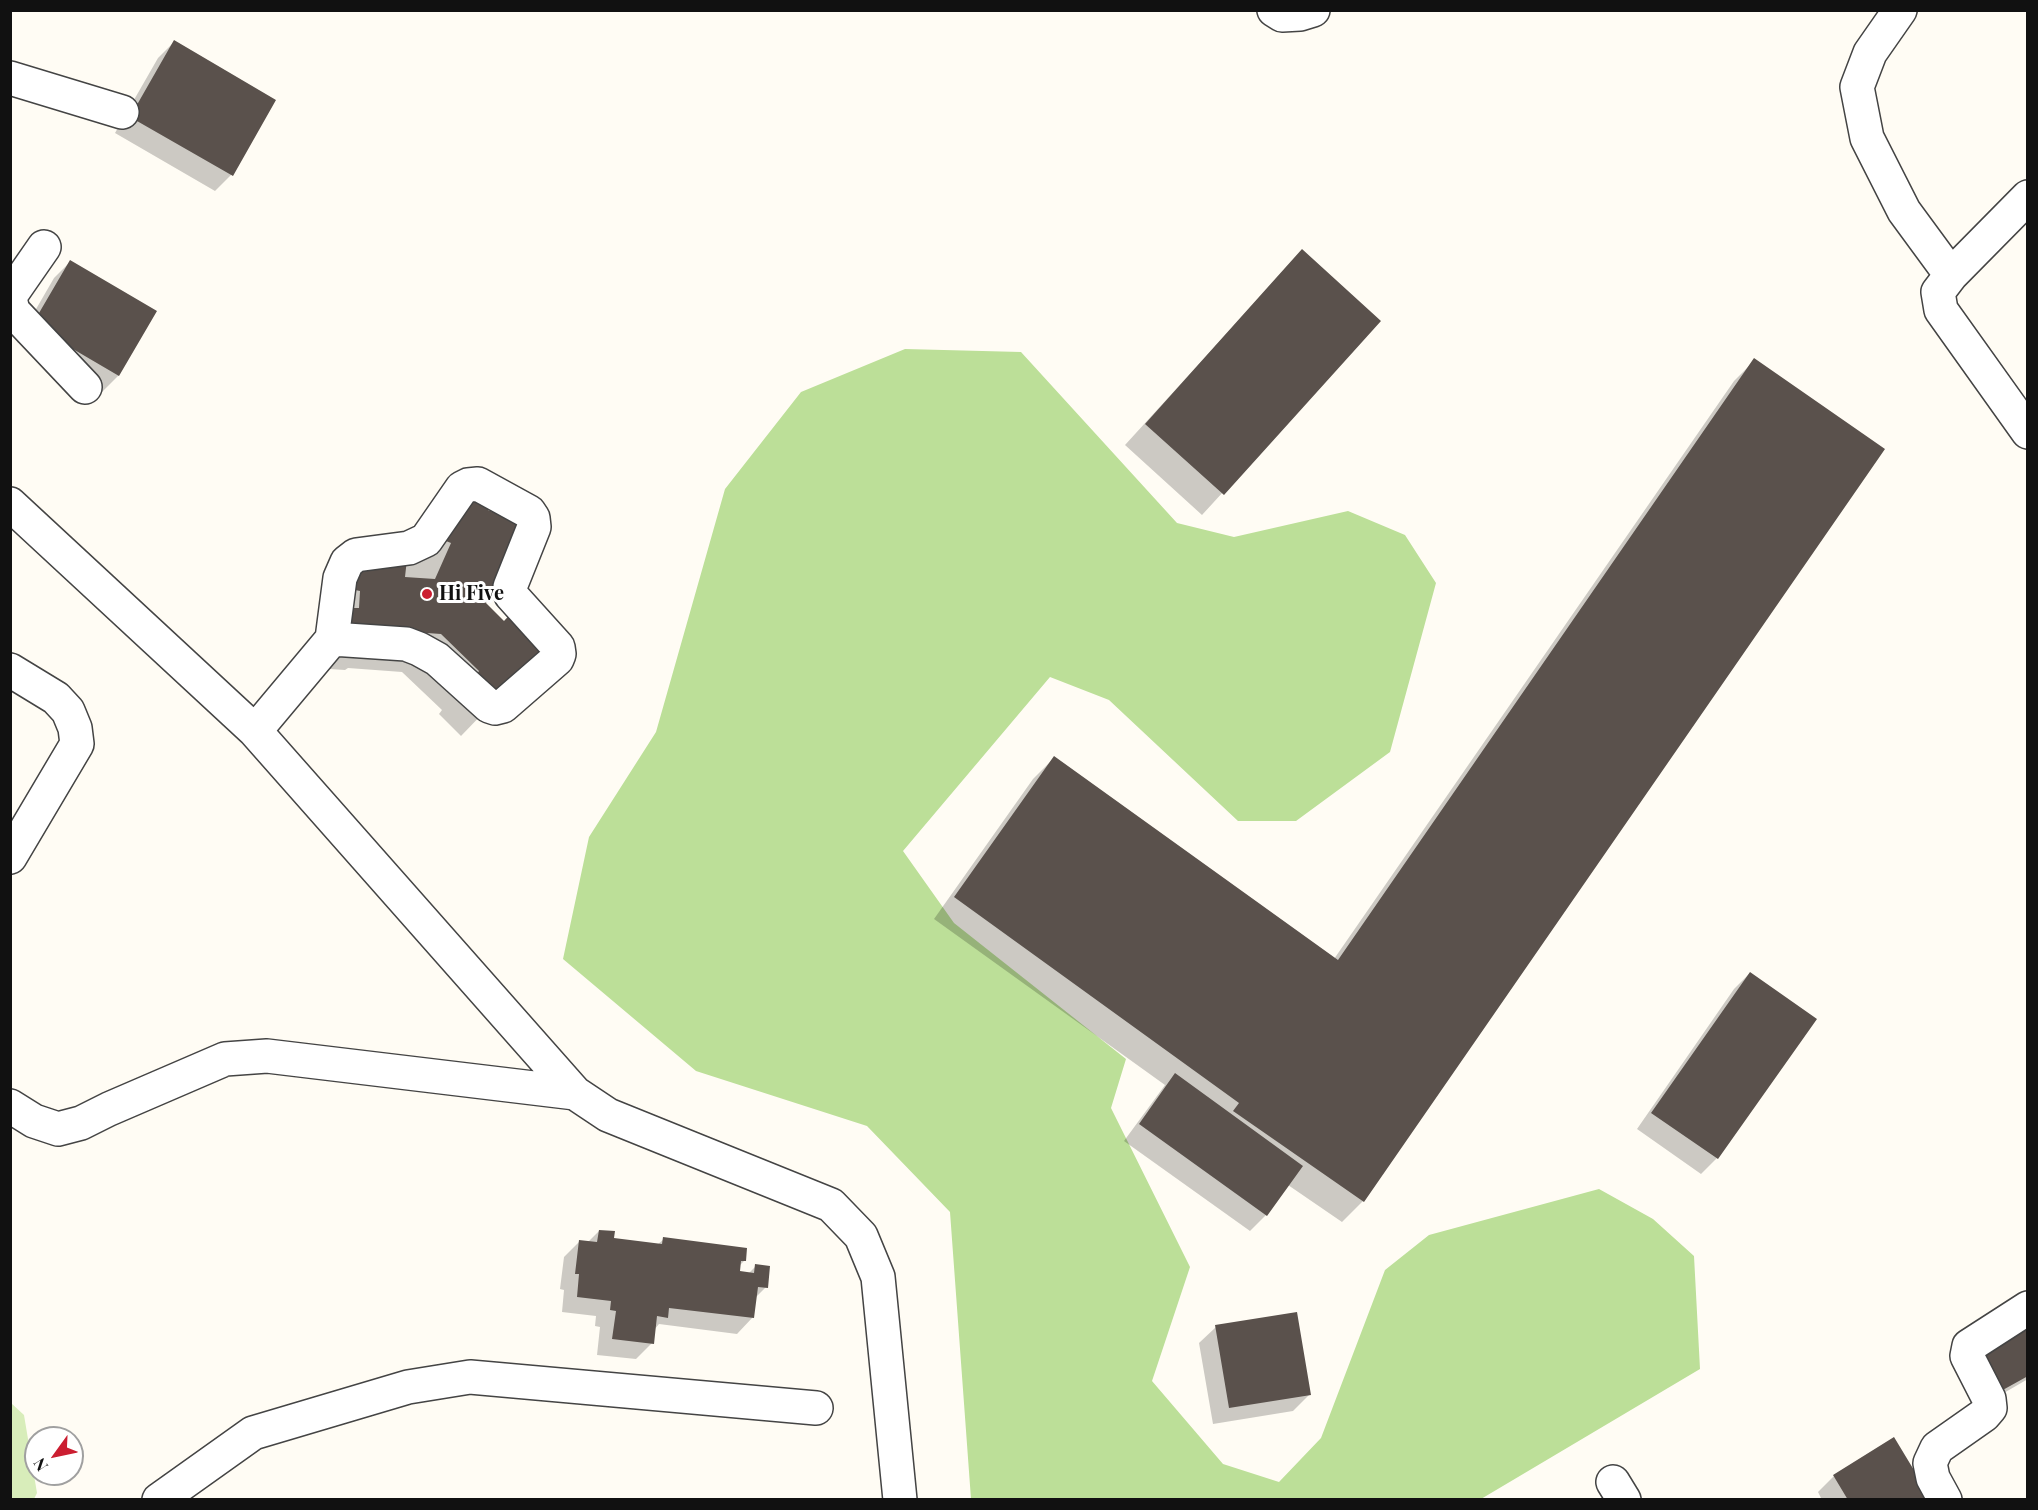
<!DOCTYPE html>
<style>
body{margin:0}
#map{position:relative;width:2038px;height:1510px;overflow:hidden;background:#fffcf4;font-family:"Playfair Display",serif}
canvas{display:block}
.frame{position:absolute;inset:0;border:12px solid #111;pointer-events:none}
.north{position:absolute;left:24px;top:1426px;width:60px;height:60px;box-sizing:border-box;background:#fff;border:2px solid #a0a0a0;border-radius:50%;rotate:237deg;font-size:16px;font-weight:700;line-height:24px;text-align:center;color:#111}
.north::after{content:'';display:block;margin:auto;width:21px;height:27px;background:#cb1e31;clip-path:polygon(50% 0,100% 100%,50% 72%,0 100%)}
</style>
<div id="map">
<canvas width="2038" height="1510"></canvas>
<div class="frame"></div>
<div class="north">N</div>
</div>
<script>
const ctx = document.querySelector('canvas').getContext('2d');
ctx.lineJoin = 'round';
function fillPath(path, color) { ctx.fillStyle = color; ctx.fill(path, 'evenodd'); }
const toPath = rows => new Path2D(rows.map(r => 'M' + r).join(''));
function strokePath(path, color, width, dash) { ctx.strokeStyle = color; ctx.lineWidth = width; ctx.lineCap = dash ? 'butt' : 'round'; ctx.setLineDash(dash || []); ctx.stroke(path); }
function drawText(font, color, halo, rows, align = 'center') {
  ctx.font = font + ' "Playfair Display",serif'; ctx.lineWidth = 6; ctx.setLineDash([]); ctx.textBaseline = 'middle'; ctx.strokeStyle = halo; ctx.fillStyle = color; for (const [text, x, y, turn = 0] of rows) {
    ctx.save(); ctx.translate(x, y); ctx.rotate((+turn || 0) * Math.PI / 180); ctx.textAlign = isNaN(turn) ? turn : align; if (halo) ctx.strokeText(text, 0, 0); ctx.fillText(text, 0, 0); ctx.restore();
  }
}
fillPath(toPath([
 [11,1403,24,1415,37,1493,34,1499,11,1499]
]), '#d8edba');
fillPath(toPath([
 [905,349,1021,352,1177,523,1234,537,1348,511,1405,535,1436,583,1390,752,1296,821,1238,821,1109,700,1050,677,903,851,954,923,1126,1059,1111,1108,1190,1267,1152,1381,1223,1464,1279,1482,1321,1438,1385,1270,1429,1235,1599,1189,1653,1219,1694,1256,1700,1369,1481,1499,971,1499,950,1212,867,1126,696,1071,563,959,589,837,656,732,725,489,801,392]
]), '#bcdf98');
fillPath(toPath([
 [174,42,274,101,231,175,215,191,115,133,158,58],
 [1302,251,1379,322,1202,515,1125,445],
 [70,262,155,312,118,376,102,392,17,342,54,278],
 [1755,360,1883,450,1363,1201,1342,1222,1288,1185,1266,1215,1250,1231,1124,1141,1165,1085,934,919,1033,779,1054,758,1334,959,1734,381],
 [486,511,490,597,484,604,489,707,461,736,439,714,442,710,402,672,348,668,345,670,314,668,319,605,357,567],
 [1750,973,1815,1019,1717,1158,1701,1174,1637,1129,1734,989],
 [599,1231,613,1239,657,1245,664,1239,744,1261,739,1266,739,1273,748,1274,756,1266,766,1287,755,1298,753,1317,737,1334,659,1324,654,1330,652,1343,636,1359,597,1355,600,1327,595,1326,596,1316,562,1312,564,1290,560,1289,564,1257,580,1241,588,1242],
 [1216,1327,1309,1395,1293,1411,1213,1424,1199,1343],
 [2028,1327,2028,1379,1990,1401],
 [1893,1439,1930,1500,1822,1500,1818,1492,1834,1476]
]), '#0003');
fillPath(toPath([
 [174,40,276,100,233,176,130,117],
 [1302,249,1381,321,1224,495,1145,424],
 [70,260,157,311,119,376,32,325],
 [1754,358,1885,449,1364,1202,1233,1111,1239,1103,954,897,1054,756,1338,960],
 [467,494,491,504,488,510,504,516,525,520,492,598,488,597,486,603,504,621,515,609,547,654,500,699,476,675,479,671,441,634,385,630,351,631,352,608,359,608,360,591,355,590,357,565,407,559,405,577,435,579,451,543,436,537],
 [1750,972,1817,1019,1718,1159,1651,1113],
 [1175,1073,1303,1166,1267,1216,1139,1124],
 [599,1230,615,1231,614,1238,662,1244,663,1237,747,1248,746,1261,741,1261,740,1271,754,1273,755,1264,770,1266,768,1288,758,1287,754,1318,669,1308,668,1318,657,1316,654,1344,612,1339,616,1311,610,1310,611,1301,577,1297,579,1274,575,1274,579,1240,597,1242],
 [1297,1312,1311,1395,1229,1408,1215,1325],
 [2028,1325,2028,1376,2001,1391,1979,1354],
 [1894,1437,1932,1500,1848,1500,1833,1475]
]), '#5a514c');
const minor = toPath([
 [1274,10,1282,15,1300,14,1313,10],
 [1900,10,1870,53,1857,87,1867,138,1904,211,1951,275],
 [10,78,122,112],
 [2028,197,1951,275,1938,292,1941,310,2028,432],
 [10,296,44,247],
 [10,298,13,311,85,387],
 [10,504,255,731,575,1093,608,1115,831,1205,861,1236,878,1277,900,1500],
 [10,670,56,698,68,711,75,728,77,744,10,857],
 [255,731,332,639,340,578,347,562,356,555,409,548,426,540,462,488,468,485,478,484,529,512,533,518,534,527,510,587,511,595,558,647,559,654,557,659,503,706,495,708,489,706,437,659,419,649,406,644,332,639],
 [10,1106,34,1121,58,1129,81,1123,109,1109,225,1059,267,1056,575,1093],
 [1613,1482,1624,1500],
 [159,1500,253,1433,408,1387,470,1377,816,1408],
 [1945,1500,1933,1478,1930,1463,1937,1448,1984,1415,1990,1408,1989,1399,1967,1356,1969,1346,2028,1308]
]);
strokePath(minor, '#444', 36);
strokePath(minor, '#fff', 33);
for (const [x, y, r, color] of [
 [427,594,6,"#cb1e31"]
]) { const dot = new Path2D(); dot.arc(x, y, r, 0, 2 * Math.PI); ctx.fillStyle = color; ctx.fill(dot); strokePath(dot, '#fff', 2); }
drawText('bold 20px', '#111', '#fff', [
 ["Hi Five",439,594]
], 'left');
</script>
